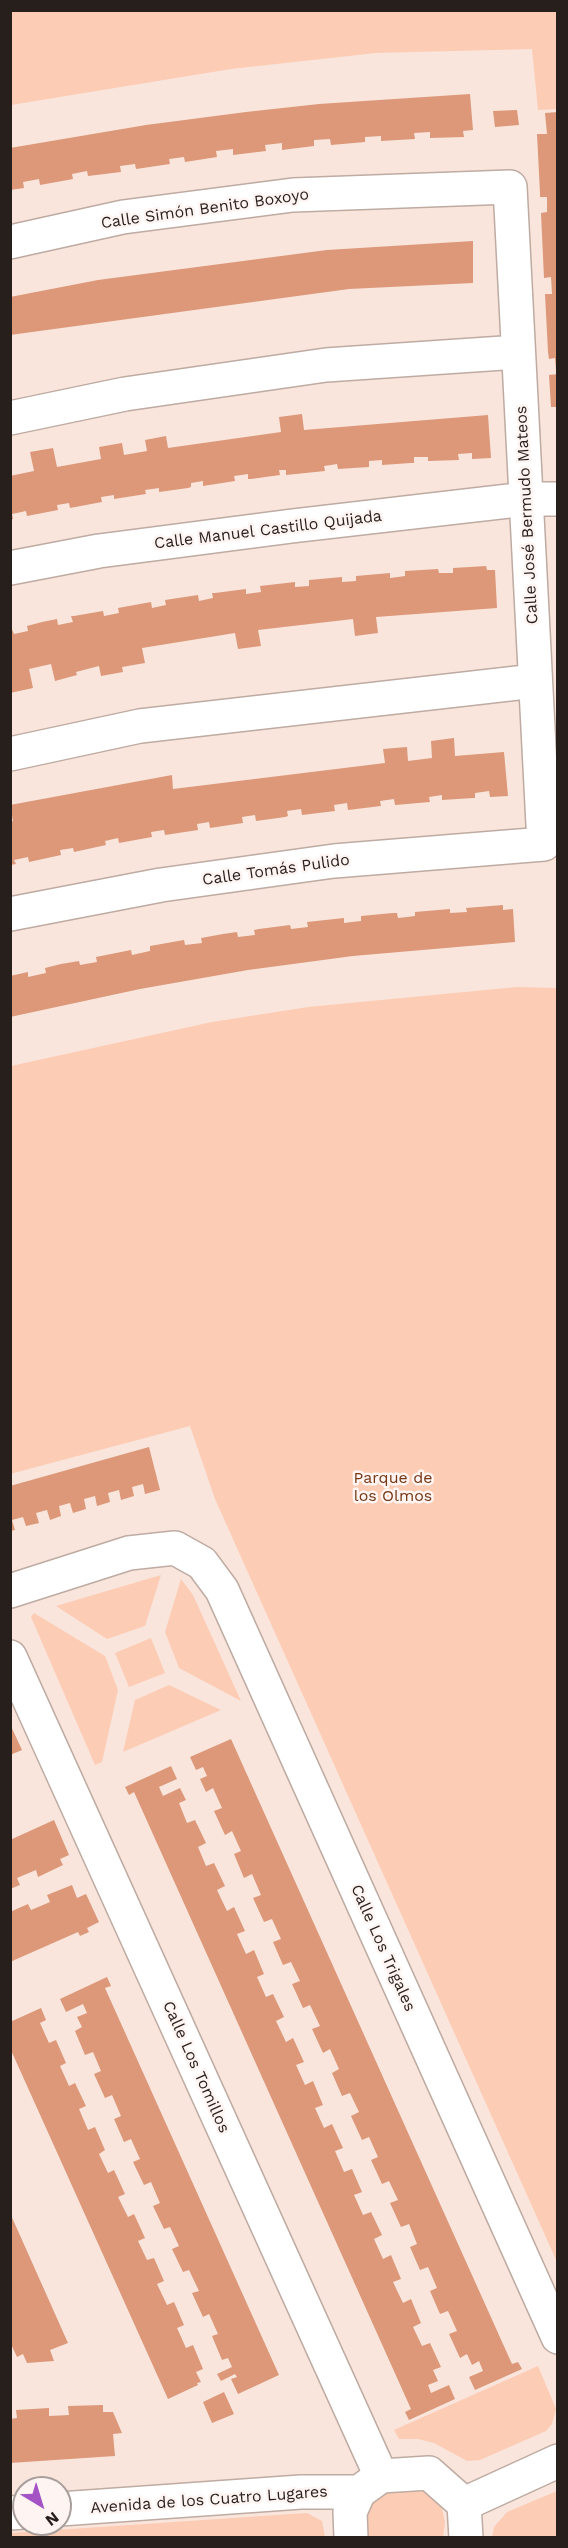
<!DOCTYPE html>
<meta charset="utf-8">
<style>
body{margin:0}
#map{position:relative;width:568px;height:2548px;overflow:hidden;background:#f9e5dc;font-family:"Work Sans",sans-serif}
canvas{display:block}
.frame{position:absolute;inset:0;border:12px solid #261f1b;pointer-events:none}
.north{position:absolute;left:12px;top:2476px;width:60px;height:60px;box-sizing:border-box;background:#fef5f2;border:2px solid #a89f9c;border-radius:50%;rotate:142deg;font-size:16px;font-weight:700;line-height:24px;text-align:center;color:#261f1b}
.north::after{content:'';display:block;margin:auto;width:21px;height:27px;background:#a353c4;clip-path:polygon(50% 0,100% 100%,50% 72%,0 100%)}
</style>
<div id="map">
<canvas width="568" height="2548"></canvas>
<div class="frame"></div>
<div class="north">N</div>
</div>
<script>
const ctx = document.querySelector('canvas').getContext('2d');
ctx.lineJoin = 'round';
function fillPath(path, color) { ctx.fillStyle = color; ctx.fill(path, 'evenodd'); }
const toPath = rows => new Path2D(rows.map(r => 'M' + r).join(''));
function strokePath(path, color, width, dash) { ctx.strokeStyle = color; ctx.lineWidth = width; ctx.lineCap = dash ? 'butt' : 'round'; ctx.setLineDash(dash || []); ctx.stroke(path); }
function drawText(font, color, halo, rows, align = 'center') {
  ctx.font = font + ' "Work Sans",sans-serif'; ctx.lineWidth = 5; ctx.setLineDash([]); ctx.textBaseline = 'middle'; ctx.strokeStyle = halo; ctx.fillStyle = color; for (const [text, x, y, turn = 0] of rows) {
    ctx.save(); ctx.translate(x, y); ctx.rotate((+turn || 0) * Math.PI / 180); ctx.textAlign = isNaN(turn) ? turn : align; if (halo) ctx.strokeText(text, 0, 0); ctx.fillText(text, 0, 0); ctx.restore();
  }
}
fillPath(toPath([
 [11,10,557,11,557,109,538,110,532,49,376,53,231,69,11,105],
 [517,987,558,988,557,2262,215,1499,190,1426,10,1474,11,1066,212,1022,308,1007],
 [161,1575,145,1626,107,1639,56,1606],
 [181,1579,193,1595,241,1701,179,1668,165,1632],
 [34,1613,105,1656,118,1690,102,1762,95,1765,31,1617],
 [151,1638,165,1673,129,1687,115,1653],
 [169,1685,221,1710,123,1752,135,1700],
 [538,2366,556,2409,552,2424,546,2431,480,2460,467,2461,434,2443,418,2439,399,2439,394,2430],
 [412,2487,424,2491,434,2499,442,2509,445,2522,443,2538,365,2537,364,2523,367,2510,376,2498,387,2490],
 [557,2491,557,2537,492,2537,494,2527,507,2512],
 [307,2513,322,2521,325,2537,11,2537,11,2533]
]), '#fdccb5');
fillPath(toPath([
 [470,94,473,130,463,131,464,137,430,138,430,132,414,133,415,139,381,141,381,136,365,137,365,142,331,145,330,139,314,140,314,146,282,150,282,143,265,145,266,151,233,155,233,149,216,151,217,157,185,162,184,157,169,159,170,164,136,169,135,164,120,166,121,172,88,176,87,171,72,174,73,179,40,185,39,179,23,182,24,188,10,190,10,148,146,125,246,112,319,104],
 [517,110,519,125,495,127,493,111],
 [558,112,558,370,556,370,555,358,549,359,548,352,545,294,552,294,551,277,544,278,541,213,547,212,547,197,540,197,540,193,537,134,547,134,545,113],
 [473,241,473,283,349,289,10,335,10,297,98,280,327,250],
 [558,374,558,407,551,407,549,375],
 [302,414,304,430,488,415,491,458,472,459,472,453,458,454,459,460,428,461,428,457,414,457,414,463,411,463,382,465,382,460,369,461,369,467,338,469,337,464,331,465,324,466,325,471,286,475,286,470,279,470,280,475,251,479,248,479,248,474,234,476,235,481,203,486,203,481,191,483,191,487,188,488,159,492,159,488,145,490,146,494,114,499,114,495,101,497,102,502,70,508,69,503,57,505,58,510,27,516,26,511,12,514,13,519,10,520,10,476,34,471,30,452,53,448,57,467,101,459,99,447,122,443,124,455,147,451,145,440,166,436,168,448,281,432,279,417],
 [486,566,487,570,495,570,497,608,376,617,378,633,355,636,353,619,258,630,261,646,238,649,235,633,142,648,145,663,122,667,123,672,101,676,99,666,76,672,77,675,55,681,51,664,29,669,33,688,10,693,10,625,14,634,28,631,27,626,42,622,57,619,58,625,73,622,71,616,74,616,103,611,104,616,119,613,118,608,151,602,152,608,166,605,165,600,198,595,199,601,213,598,212,593,215,593,246,589,246,594,261,592,260,586,295,582,295,587,309,586,309,580,342,577,342,582,356,581,356,576,390,573,390,578,398,577,405,576,405,571,438,569,439,573,453,573,453,568],
 [454,738,455,756,504,752,508,796,490,797,489,791,475,793,475,798,473,798,442,800,442,795,429,797,430,802,395,805,394,799,380,801,381,806,348,810,347,803,334,805,335,811,302,815,301,809,287,811,288,816,285,817,256,821,255,815,242,817,243,823,210,828,209,822,197,824,198,830,165,835,164,830,151,832,152,837,119,843,118,838,105,841,106,845,74,852,73,848,60,850,61,855,29,862,28,857,14,860,16,864,10,865,10,822,13,821,10,805,172,775,173,789,385,763,383,749,407,747,408,761,432,758,431,741],
 [503,905,503,910,513,909,515,942,353,956,248,970,140,989,10,1017,10,976,28,972,28,977,46,973,45,968,61,964,79,961,80,965,97,962,96,957,131,950,132,955,150,951,150,946,184,940,185,945,202,943,201,938,223,934,237,932,238,937,255,935,254,930,259,929,290,925,291,929,308,927,307,922,344,918,344,923,352,922,361,921,361,916,393,913,397,913,398,918,407,917,415,916,415,912,450,909,450,913,467,912,466,908],
 [149,1447,160,1490,145,1494,143,1484,132,1487,134,1496,121,1500,119,1490,108,1493,110,1502,97,1506,95,1496,84,1499,86,1509,73,1513,70,1503,59,1506,61,1516,50,1520,47,1510,36,1513,39,1523,26,1526,23,1517,12,1520,15,1530,10,1531,10,1486],
 [10,1724,22,1750,10,1755],
 [231,1739,512,2364,518,2362,522,2369,475,2390,469,2377,483,2371,479,2361,472,2365,467,2354,460,2358,449,2334,457,2331,448,2311,440,2314,430,2291,437,2288,428,2267,420,2270,410,2247,417,2244,409,2224,401,2227,390,2203,398,2200,389,2181,382,2184,371,2160,378,2157,369,2137,362,2140,351,2116,359,2112,350,2093,342,2096,332,2073,339,2069,330,2049,323,2053,312,2029,320,2026,310,2005,303,2008,292,1984,300,1981,291,1962,283,1965,273,1942,281,1939,272,1919,264,1922,253,1898,261,1895,252,1874,244,1878,234,1854,241,1851,232,1831,225,1835,214,1811,222,1808,213,1788,206,1792,200,1779,207,1776,203,1767,196,1770,190,1757],
 [171,1766,177,1779,159,1787,163,1796,180,1788,186,1800,179,1803,187,1823,195,1820,206,1843,198,1847,206,1866,214,1863,225,1886,217,1890,227,1911,234,1907,245,1931,237,1934,246,1954,254,1950,264,1974,257,1977,266,1997,273,1994,284,2017,276,2021,286,2042,293,2038,304,2062,296,2065,305,2085,313,2081,323,2105,315,2108,324,2128,332,2124,343,2148,335,2151,344,2172,352,2169,362,2192,354,2195,363,2215,371,2212,382,2235,374,2239,383,2259,391,2255,401,2279,393,2282,403,2303,411,2299,421,2323,413,2327,422,2346,430,2343,441,2367,433,2370,438,2381,428,2385,431,2393,449,2385,455,2399,409,2420,405,2412,411,2409,134,1792,129,1795,125,1787],
 [54,1820,69,1855,60,1859,63,1865,38,1877,36,1870,17,1878,20,1885,10,1889,10,1840],
 [72,1885,77,1898,86,1894,99,1922,87,1928,89,1932,80,1936,78,1932,10,1962,10,1912,28,1904,31,1910,50,1902,47,1895],
 [107,1977,111,1986,105,1988,279,2375,238,2394,231,2379,237,2377,235,2374,221,2381,217,2374,232,2367,228,2358,222,2360,212,2336,218,2334,209,2314,203,2317,192,2293,199,2291,189,2270,183,2272,172,2249,179,2246,170,2227,164,2229,153,2206,160,2203,151,2182,144,2185,133,2162,140,2159,131,2139,124,2142,114,2119,121,2116,112,2095,105,2098,94,2074,101,2071,93,2052,85,2055,75,2031,82,2027,77,2017,87,2013,83,2004,66,2012,60,1999],
 [41,2008,46,2020,40,2023,49,2043,56,2040,66,2063,60,2066,69,2086,75,2083,86,2106,79,2109,88,2130,95,2127,105,2150,99,2154,108,2173,114,2170,125,2194,118,2197,128,2217,134,2214,145,2238,138,2241,147,2260,154,2258,164,2281,157,2284,167,2305,174,2302,184,2325,177,2328,186,2348,193,2345,203,2369,196,2372,201,2382,197,2383,198,2385,168,2399,10,2048,10,2022],
 [10,2213,68,2343,50,2350,54,2361,27,2363,23,2354,17,2357,10,2342],
 [224,2392,234,2414,212,2423,203,2402],
 [103,2405,103,2412,113,2412,122,2433,113,2434,115,2456,10,2463,10,2419,17,2418,16,2410,49,2408,49,2416,69,2415,68,2406]
]), '#dc9879');
const minor = toPath([
 [10,242,123,217,293,195,510,187,544,844,334,861,161,885,10,914],
 [10,418,125,394,326,365,518,352],
 [10,568,99,551,292,526,526,499,558,499],
 [10,754,140,726,535,681],
 [10,1591,129,1553,175,1548,202,1563,222,1590,558,2337],
 [10,1657,381,2476]
]);
const major = toPath([
 [464,2504,558,2461],
 [60,2509,301,2492,359,2492],
 [10,2513,24,2512],
 [351,2538,350,2512,359,2492,381,2476,429,2473,464,2504,466,2538]
]);
strokePath(minor, '#beaba2', 36);
strokePath(major, '#beaba2', 36);
strokePath(minor, '#fff', 33);
strokePath(major, '#fff', 33);
drawText('16px', '#261f1b', '#fef5f2', [
 ["Calle Simón Benito Boxoyo",205,209,-8],
 ["Calle José Bermudo Mateos",527,515,-93],
 ["Calle Manuel Castillo Quijada",268,530,-7],
 ["Calle Tomás Pulido",276,870,-8],
 ["Calle Los Trigales",383,1948,66],
 ["Calle Los Tomillos",196,2067,66],
 ["Avenida de los Cuatro Lugares",209,2500,-4]
]);
drawText('16px', '#753716', '#fef5f2', [
 ["Parque de",393,1478],
 ["los Olmos",393,1496]
]);
</script>
